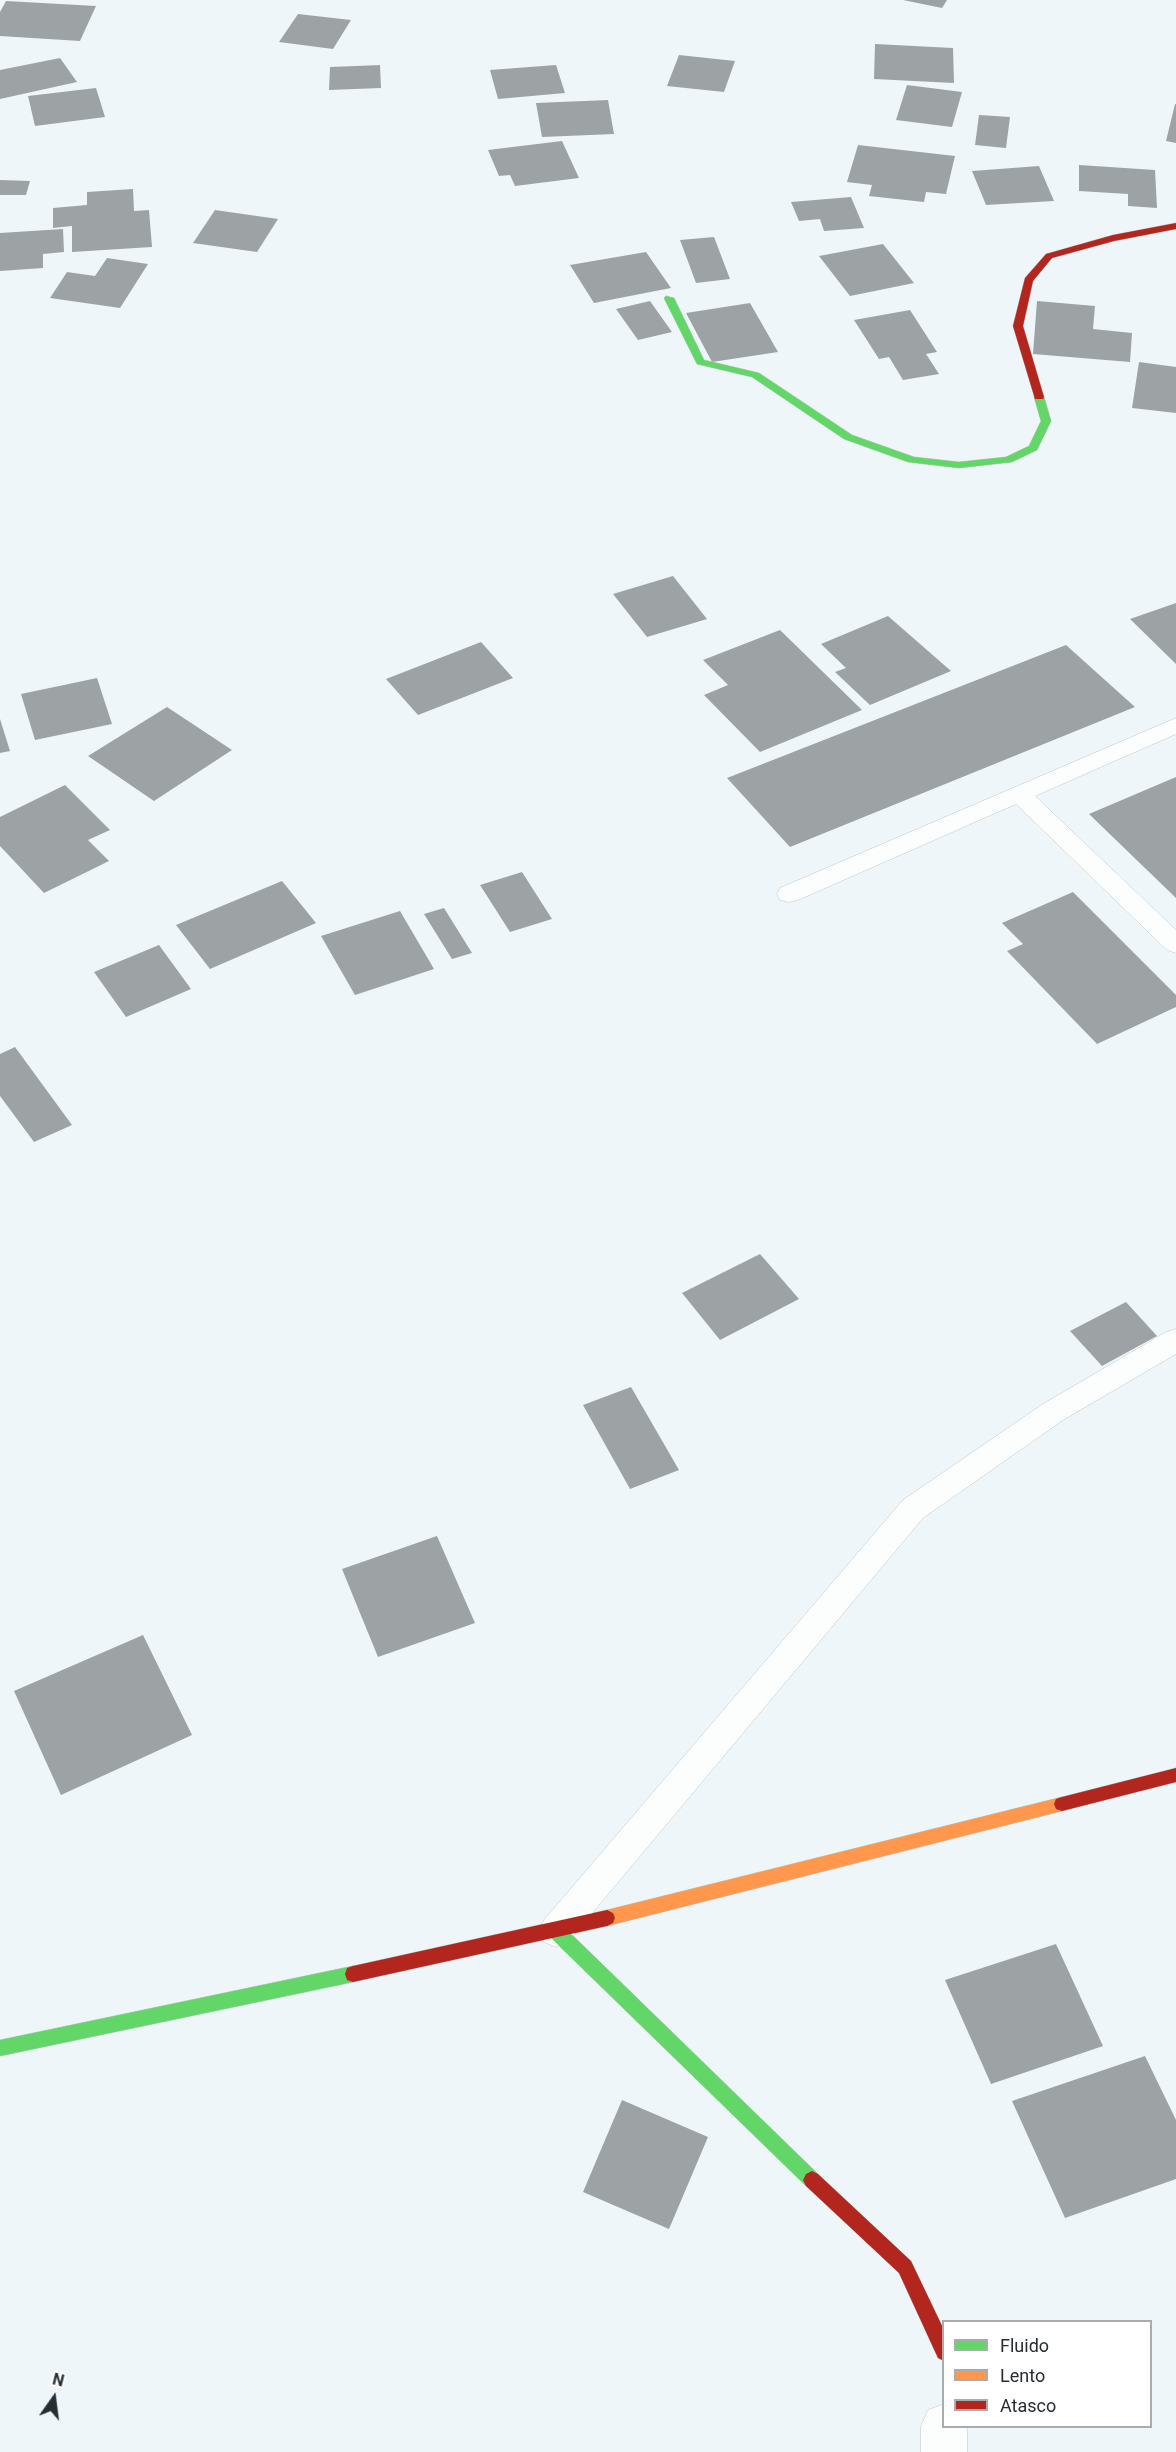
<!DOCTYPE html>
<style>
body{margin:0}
#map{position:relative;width:1176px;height:2452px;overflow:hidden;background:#eef6f9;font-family:Roboto,sans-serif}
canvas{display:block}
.legend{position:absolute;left:942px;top:2320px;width:210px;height:108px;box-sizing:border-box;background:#fff;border:2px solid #a9abac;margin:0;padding:8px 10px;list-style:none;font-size:18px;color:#272d30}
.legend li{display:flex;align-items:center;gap:12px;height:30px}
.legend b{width:30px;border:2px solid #a9abac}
.north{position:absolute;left:24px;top:2368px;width:60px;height:60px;-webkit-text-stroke:4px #fff;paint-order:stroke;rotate:14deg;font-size:16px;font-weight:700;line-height:24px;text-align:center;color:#272d30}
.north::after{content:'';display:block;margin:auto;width:21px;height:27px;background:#272d30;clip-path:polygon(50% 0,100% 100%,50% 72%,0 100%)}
</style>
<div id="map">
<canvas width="1176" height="2452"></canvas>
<ul class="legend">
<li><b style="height:8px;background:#63d668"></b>Fluido</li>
<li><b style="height:8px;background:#ff974d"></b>Lento</li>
<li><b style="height:8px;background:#b3261e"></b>Atasco</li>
</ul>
<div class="north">N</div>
</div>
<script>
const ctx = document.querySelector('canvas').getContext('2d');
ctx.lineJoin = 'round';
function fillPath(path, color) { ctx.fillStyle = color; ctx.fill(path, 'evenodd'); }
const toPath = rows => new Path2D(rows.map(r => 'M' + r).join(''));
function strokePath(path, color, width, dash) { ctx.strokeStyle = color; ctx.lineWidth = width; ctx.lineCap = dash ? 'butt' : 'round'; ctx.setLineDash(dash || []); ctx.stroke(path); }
fillPath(toPath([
 [903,0,947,0,942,8],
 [6,1,96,6,80,41,0,36,0,12],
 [298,14,351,20,333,49,279,42],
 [875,44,953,48,954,83,874,79],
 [679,55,735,61,724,92,667,86],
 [60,58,77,82,0,99,0,70],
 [380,65,381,88,329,90,330,67],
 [556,65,565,93,498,99,490,70],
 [907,85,962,92,952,127,896,120],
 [96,88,105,117,35,126,28,96],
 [608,100,614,134,542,137,536,103],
 [1175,104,1176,104,1176,143,1166,141],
 [979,115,1010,117,1006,148,975,145],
 [562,141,579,178,515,186,510,175,499,176,488,150],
 [858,145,955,156,946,194,926,192,924,202,869,196,872,185,847,182],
 [1079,165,1155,170,1157,208,1128,206,1128,194,1079,191],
 [1039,166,1054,201,986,205,972,171],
 [0,180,30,181,26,195,0,195],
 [133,189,134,211,149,210,152,247,72,252,72,226,53,228,53,208,87,205,87,192],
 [851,197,864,228,824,231,820,219,799,221,791,202],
 [215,210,278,219,257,252,193,243],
 [63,229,64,252,43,254,43,268,0,271,0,233],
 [714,237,730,279,696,283,680,240],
 [883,244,914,283,850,296,819,256],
 [646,252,671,288,594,303,570,265],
 [107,258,148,264,120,308,50,298,67,272,95,276],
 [650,301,672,332,638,340,616,309],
 [1037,301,1095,306,1093,329,1132,333,1130,362,1033,354],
 [750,303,778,352,712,362,686,313],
 [910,310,937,352,926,354,939,374,903,380,889,357,879,359,854,320],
 [1139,362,1176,367,1176,413,1132,408],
 [673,576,707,619,647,637,613,594],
 [1176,603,1176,664,1130,619],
 [888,616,951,671,870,705,835,672,846,668,821,644],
 [780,630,862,710,760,752,704,695,728,685,703,660],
 [481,642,513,678,418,715,386,679],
 [1066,645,1135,707,790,847,727,778],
 [97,678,112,724,35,740,21,694],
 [167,707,232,750,154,801,88,756],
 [0,719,10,751,0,753],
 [1176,777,1176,898,1089,814],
 [65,785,110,830,88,840,109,861,44,893,0,846,0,817],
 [522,872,552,919,510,932,480,885],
 [282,881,316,923,210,969,176,925],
 [1073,892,1176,995,1176,1007,1097,1044,1007,951,1023,944,1002,923],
 [444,908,472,953,452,959,424,914],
 [400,911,434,969,355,995,321,936],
 [159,945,191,989,126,1017,94,972],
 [15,1047,72,1125,34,1142,0,1096,0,1054],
 [760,1254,799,1299,720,1340,682,1293],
 [1126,1302,1157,1336,1102,1366,1070,1331],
 [631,1387,679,1470,630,1489,583,1405],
 [437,1536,475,1623,378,1657,342,1569],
 [143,1635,192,1735,61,1795,14,1691],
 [1056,1944,1103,2046,991,2084,945,1980],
 [1145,2056,1176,2120,1176,2179,1065,2218,1012,2101],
 [622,2100,708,2137,669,2229,583,2192]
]), '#9da3a5');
const lane = toPath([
 [1176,718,1176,734,1035,796,1176,930,1176,953,1167,950,1016,804,798,900,789,902,780,900,777,894,780,888,1176,718],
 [1176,1329,1176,1354,1063,1420,923,1518,568,1942,556,1947,544,1942,540,1931,544,1920,903,1500,1043,1404,1166,1332,1176,1329]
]);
const street = toPath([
 [944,2404,944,2426,967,2426,967,2452,921,2452,921,2426,928,2410,944,2404]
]);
const fast = toPath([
 [666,296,674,298,704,360,759,373,852,435,914,457,959,462,1006,457,1029,446,1041,421,1034,397,1035,395,1043,395,1044,397,1051,421,1037,450,1012,462,959,468,908,462,844,439,752,377,697,364,664,298,666,296],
 [556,1923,562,1925,818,2174,821,2180,818,2186,812,2189,806,2186,550,1937,548,1931,550,1925,556,1923],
 [353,1966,359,1968,361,1974,359,1980,353,1982,0,2056,0,2040,353,1966]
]);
const slow = toPath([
 [1062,1797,1068,1799,1070,1804,1068,1809,1062,1811,607,1926,601,1923,599,1918,601,1913,607,1910,1062,1797]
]);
const jam = toPath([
 [1176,223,1176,229,1114,241,1052,258,1033,281,1023,326,1044,397,1043,399,1035,399,1013,326,1025,278,1046,254,1113,235,1176,223],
 [1176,1768,1176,1782,1062,1811,1056,1809,1054,1804,1056,1799,1062,1797,1176,1768],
 [607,1910,613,1913,615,1918,613,1923,607,1926,353,1982,347,1980,345,1974,347,1968,353,1966,607,1910],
 [812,2171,818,2174,911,2261,944,2330,944,2361,938,2358,899,2273,806,2186,803,2180,806,2174,812,2171]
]);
strokePath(lane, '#bfc6c9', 1);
strokePath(street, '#bfc6c9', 1);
strokePath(fast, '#bfc6c9', 1);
strokePath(slow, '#bfc6c9', 1);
strokePath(jam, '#bfc6c9', 1);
fillPath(lane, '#fcfefe');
fillPath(street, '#fcfefe');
fillPath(fast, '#63d668');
fillPath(slow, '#ff974d');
fillPath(jam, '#b3261e');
</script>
